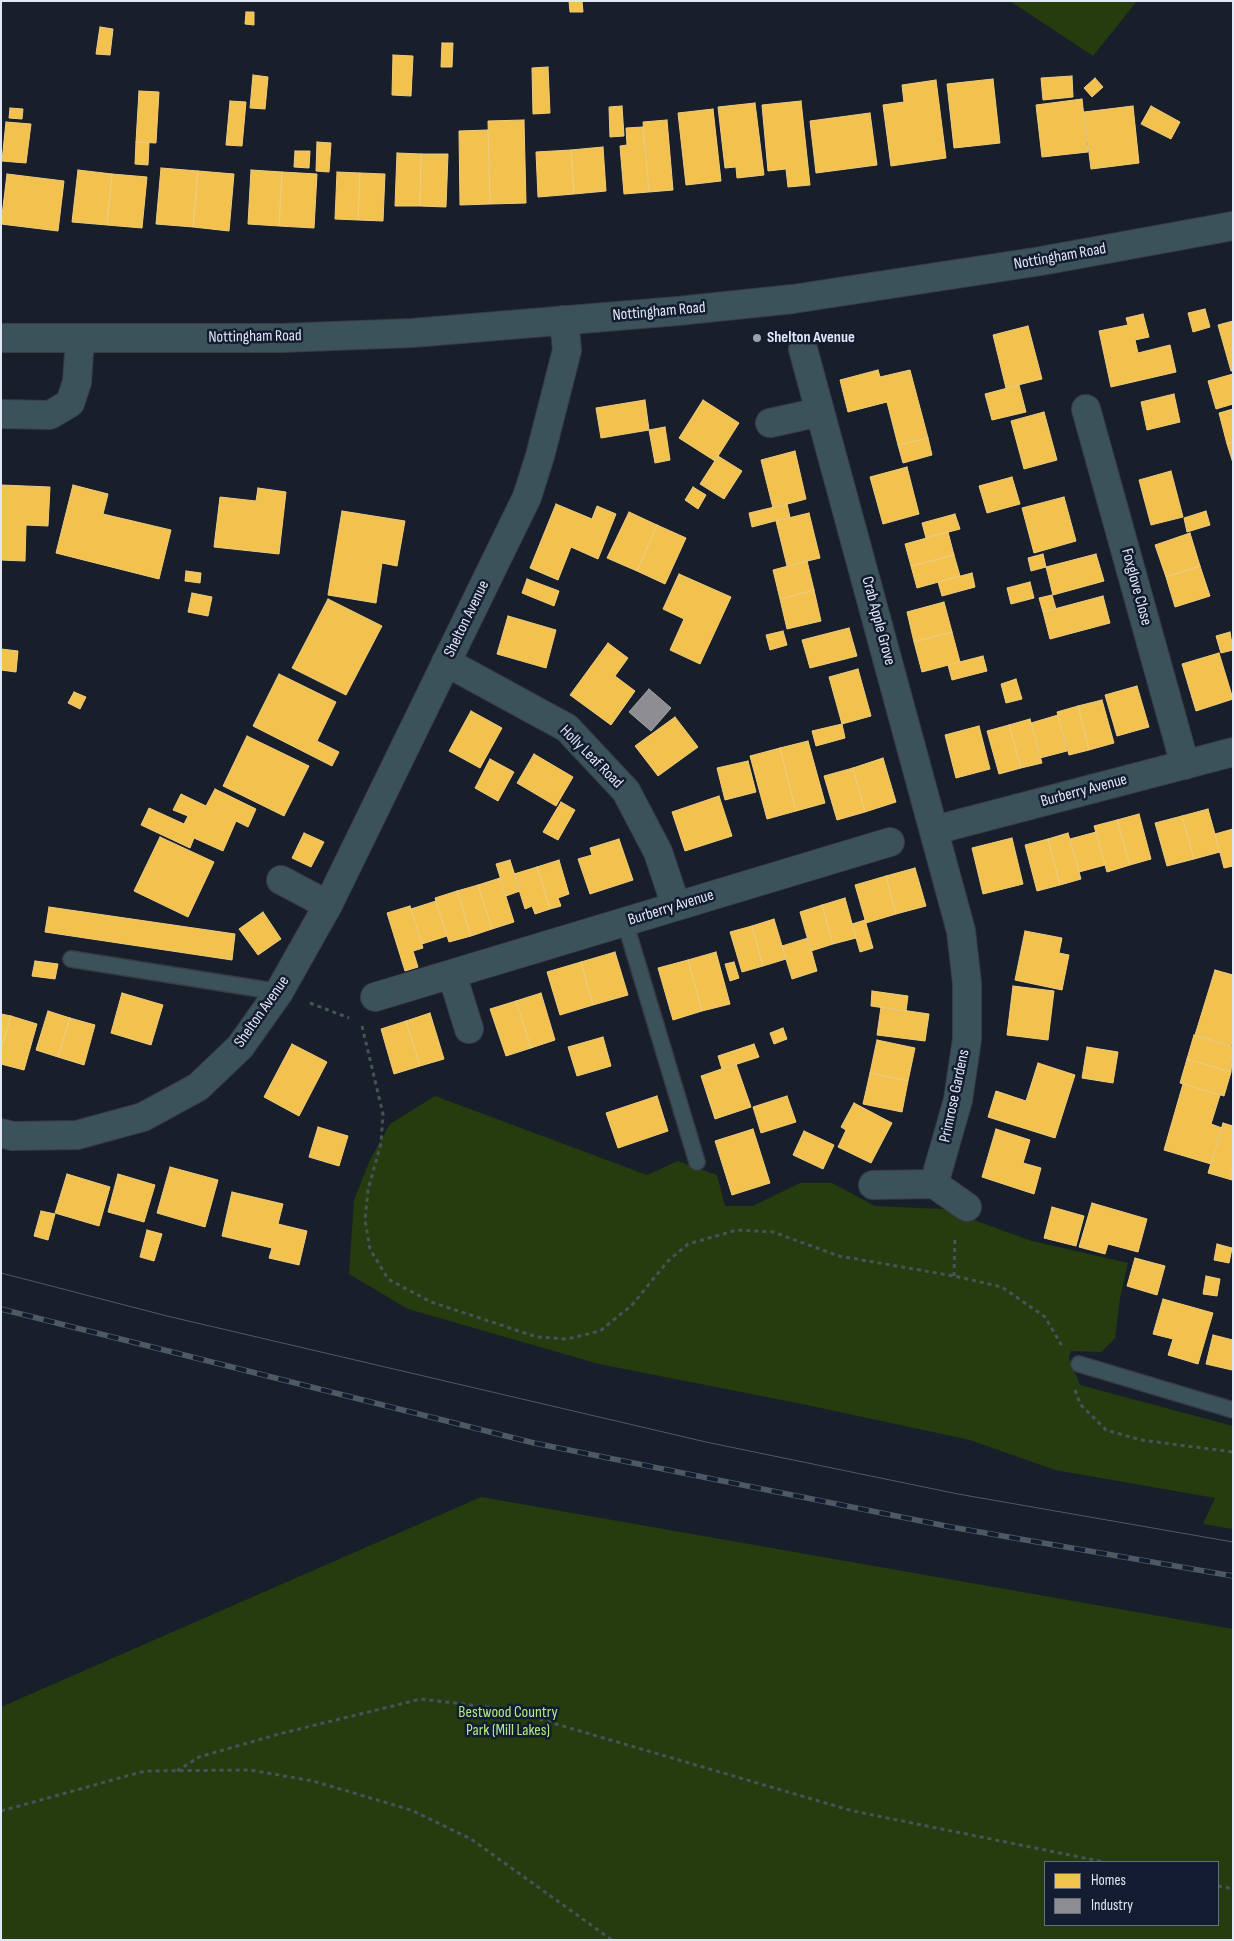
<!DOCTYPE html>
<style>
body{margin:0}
#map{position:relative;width:1234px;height:1941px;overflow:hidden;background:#191f2a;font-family:"Sofia Sans Condensed",sans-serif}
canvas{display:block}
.frame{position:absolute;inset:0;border:2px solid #e0e7f6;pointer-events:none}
.legend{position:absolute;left:1044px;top:1861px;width:175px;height:65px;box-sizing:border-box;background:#131c30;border:1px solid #656d7f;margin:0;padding:6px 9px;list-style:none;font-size:15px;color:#e0e7f6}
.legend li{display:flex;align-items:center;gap:10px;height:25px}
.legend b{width:25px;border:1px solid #656d7f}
</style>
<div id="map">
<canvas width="1234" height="1941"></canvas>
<div class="frame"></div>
<ul class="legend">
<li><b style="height:14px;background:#f2c14e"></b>Homes</li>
<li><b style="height:14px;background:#8d8d92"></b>Industry</li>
</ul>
</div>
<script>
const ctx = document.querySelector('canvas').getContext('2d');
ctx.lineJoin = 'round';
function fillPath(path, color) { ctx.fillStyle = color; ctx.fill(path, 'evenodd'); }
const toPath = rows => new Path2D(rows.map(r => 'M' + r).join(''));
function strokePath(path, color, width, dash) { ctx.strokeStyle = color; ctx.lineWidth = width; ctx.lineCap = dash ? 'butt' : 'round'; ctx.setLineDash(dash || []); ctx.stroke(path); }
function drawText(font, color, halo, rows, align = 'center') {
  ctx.font = font + ' "Sofia Sans Condensed",sans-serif'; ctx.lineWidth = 5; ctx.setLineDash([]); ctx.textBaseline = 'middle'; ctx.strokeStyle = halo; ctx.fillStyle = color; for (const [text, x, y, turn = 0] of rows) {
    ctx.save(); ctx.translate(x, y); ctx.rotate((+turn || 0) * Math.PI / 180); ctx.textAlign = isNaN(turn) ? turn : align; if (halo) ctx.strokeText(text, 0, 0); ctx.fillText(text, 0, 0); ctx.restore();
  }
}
fillPath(toPath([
 [1010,1,1137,1,1093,56],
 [435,1096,647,1175,678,1161,717,1175,725,1206,753,1206,800,1183,832,1183,875,1206,943,1209,1032,1241,1128,1263,1120,1298,1115,1338,1101,1352,1071,1351,1069,1358,1080,1385,1233,1426,1233,1529,1203,1524,1215,1498,1055,1470,970,1440,802,1404,599,1364,408,1309,349,1274,354,1200,370,1160,390,1124],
 [481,1497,1233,1629,1233,1940,1,1940,1,1707],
 [1218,1862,1218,1925,1045,1925,1045,1862]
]), '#243c0e');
const homes = toPath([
 [569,1,582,1,583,12,570,12,569,1],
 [246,12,254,12,254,25,245,24,246,12],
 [100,27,113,29,110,55,96,54,100,27],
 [442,43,453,43,452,67,441,67,442,43],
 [393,55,413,56,411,96,392,95,393,55],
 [548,67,550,113,533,114,532,68,548,67],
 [253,75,268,77,265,109,250,108,253,75],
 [1072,76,1073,97,1043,100,1041,78,1072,76],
 [1095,78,1103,87,1092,97,1084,88,1095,78],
 [993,79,1000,143,954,148,947,84,993,79],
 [936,80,946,158,891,166,883,105,904,102,902,85,936,80],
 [139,91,159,92,156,143,136,142,139,91],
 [1082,99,1088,152,1042,157,1036,105,1082,99],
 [230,101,246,102,242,146,226,145,230,101],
 [801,101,810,185,788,187,786,169,768,171,762,105,801,101],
 [755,103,764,175,737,178,736,167,725,168,718,107,755,103],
 [622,106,624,136,610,137,609,107,622,106],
 [1133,106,1139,163,1091,169,1084,112,1133,106],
 [1151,106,1180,122,1171,139,1141,124,1151,106],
 [10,108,23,109,22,119,9,118,10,108],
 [713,109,721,181,686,185,678,113,713,109],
 [870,113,877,165,816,173,810,121,870,113],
 [524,120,526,203,490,204,488,121,524,120],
 [667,120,673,190,649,192,643,122,667,120],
 [6,122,31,124,26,163,2,161,6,122],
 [643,127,649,192,624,194,620,146,627,145,626,128,643,127],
 [488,130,490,204,460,205,459,131,488,130],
 [136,142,149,143,148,165,135,164,136,142],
 [317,142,331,143,329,172,316,171,317,142],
 [603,147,606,191,574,194,571,150,603,147],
 [571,150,574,194,538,197,536,152,571,150],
 [295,151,310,151,309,168,294,167,295,151],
 [397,153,421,154,420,206,395,206,397,153],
 [421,154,448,154,446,207,420,206,421,154],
 [161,168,198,171,193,227,156,224,161,168],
 [78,170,112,174,107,225,72,222,78,170],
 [251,170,282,172,279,226,248,224,251,170],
 [198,171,234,174,229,231,193,227,198,171],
 [282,172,317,174,314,228,279,226,282,172],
 [337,172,360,173,358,220,335,219,337,172],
 [360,173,385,174,383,221,358,220,360,173],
 [7,174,64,181,58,231,1,224,7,174],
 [112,174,147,177,142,228,107,225,112,174],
 [1205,309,1210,327,1193,332,1188,313,1205,309],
 [1143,314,1149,337,1135,340,1138,353,1170,345,1176,372,1111,387,1099,331,1128,325,1126,318,1143,314],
 [1233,321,1233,371,1231,371,1218,325,1233,321],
 [1028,326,1042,379,1006,388,993,335,1028,326],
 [878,370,880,377,910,370,928,438,898,445,887,402,848,412,840,380,878,370],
 [1233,374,1233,404,1216,409,1208,381,1233,374],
 [1019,385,1026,412,992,420,985,394,1019,385],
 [1174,394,1180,422,1147,430,1141,402,1174,394],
 [645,400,649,430,601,438,596,408,645,400],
 [703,400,739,423,715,461,679,438,703,400],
 [1233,409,1233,442,1227,444,1219,413,1233,409],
 [1044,412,1057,460,1024,469,1011,421,1044,412],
 [665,427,670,460,655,463,649,430,665,427],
 [928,438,932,455,903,463,898,445,928,438],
 [1233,442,1233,463,1227,444,1233,442],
 [795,451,806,499,773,508,761,460,795,451],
 [718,456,742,471,724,499,700,484,718,456],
 [907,467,919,514,883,524,870,477,907,467],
 [1171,471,1183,517,1151,525,1139,480,1171,471],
 [1012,477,1020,504,987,513,979,486,1012,477],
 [1,485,50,487,48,526,26,525,25,561,1,560,1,485],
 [73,485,108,494,103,514,171,530,159,579,56,553,73,485],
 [693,487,706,495,698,509,685,500,693,487],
 [258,488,286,492,279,554,214,547,220,497,256,501,258,488],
 [1064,497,1076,541,1034,553,1022,508,1064,497],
 [556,504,592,519,597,506,616,514,598,559,571,547,558,580,530,568,556,504],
 [787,504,790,517,752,527,749,513,787,504],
 [342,511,405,521,397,566,382,563,376,603,328,595,342,511],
 [1206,511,1210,525,1187,532,1184,518,1206,511],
 [629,512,657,525,637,571,607,558,629,512],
 [809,513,820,558,787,566,776,521,809,513],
 [955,514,960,529,926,538,922,523,955,514],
 [657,525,686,538,665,584,637,571,657,525],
 [948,532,954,555,911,566,905,544,948,532],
 [1190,533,1200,566,1166,577,1155,545,1190,533],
 [1043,554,1046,567,1031,571,1028,558,1043,554],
 [1096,554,1104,581,1053,595,1046,567,1096,554],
 [954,555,960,576,917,588,911,566,954,555],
 [807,561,814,590,780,599,773,570,807,561],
 [1200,566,1210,596,1175,607,1166,577,1200,566],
 [186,571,201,573,200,583,185,581,186,571],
 [972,573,975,587,942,596,938,582,972,573],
 [679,574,731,597,700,664,670,650,684,619,663,609,679,574],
 [527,579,559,591,554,606,522,593,527,579],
 [1030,582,1034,598,1011,604,1007,588,1030,582],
 [814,590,821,621,787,629,780,599,814,590],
 [192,593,212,597,208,616,188,612,192,593],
 [1052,595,1056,609,1043,612,1039,598,1052,595],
 [1103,596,1110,623,1050,639,1043,612,1103,596],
 [328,599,382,626,346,695,292,668,328,599],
 [944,602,952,632,914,642,907,612,944,602],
 [508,616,556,630,546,668,497,654,508,616],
 [849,628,857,656,810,668,802,640,849,628],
 [783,631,787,645,770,650,766,635,783,631],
 [952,632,960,662,922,672,914,642,952,632],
 [1230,632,1233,650,1221,653,1216,636,1230,632],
 [608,643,628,658,615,676,635,691,611,725,570,695,608,643],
 [1,649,18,651,16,672,1,670,1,649],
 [1219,653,1233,699,1196,711,1182,664,1219,653],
 [983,656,987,671,952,680,948,665,983,656],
 [858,669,871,716,842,724,829,677,858,669],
 [279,674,336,702,317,741,339,752,332,766,253,726,279,674],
 [1016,679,1022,699,1006,703,1001,684,1016,679],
 [1137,686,1149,727,1117,736,1105,695,1137,686],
 [74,692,86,697,80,709,68,703,74,692],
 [1102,700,1114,743,1089,750,1078,706,1102,700],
 [1078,706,1089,750,1069,755,1057,712,1078,706],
 [471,711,502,728,480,768,449,751,471,711],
 [1058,715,1067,751,1040,758,1031,723,1058,715],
 [675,717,698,747,658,776,635,746,675,717],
 [1030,719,1042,763,1021,768,1009,725,1030,719],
 [842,724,845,738,816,746,812,731,842,724],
 [1009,725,1021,768,999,774,987,731,1009,725],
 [979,726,990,769,956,778,945,735,979,726],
 [247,736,309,766,284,816,223,786,247,736],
 [808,741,825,803,796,811,780,748,808,741],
 [780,748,796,811,767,819,750,756,780,748],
 [534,754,573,777,556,806,517,783,534,754],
 [883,758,896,802,865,812,853,768,883,758],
 [490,759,514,772,498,801,475,788,490,759],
 [748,761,756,792,725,800,717,768,748,761],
 [853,768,865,812,837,820,824,776,853,768],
 [215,789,256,809,248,827,236,821,223,851,194,838,190,848,141,825,149,808,184,824,188,816,173,810,181,794,206,806,215,789],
 [719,796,732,836,685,851,672,812,719,796],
 [561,802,575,810,558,840,543,832,561,802],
 [1208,809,1220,852,1194,859,1182,816,1208,809],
 [1139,814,1151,859,1130,865,1117,820,1139,814],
 [1182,816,1194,859,1167,866,1155,823,1182,816],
 [1117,820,1130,865,1107,872,1094,826,1117,820],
 [1233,829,1233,866,1224,868,1215,834,1233,829],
 [1096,832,1105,865,1079,872,1070,839,1096,832],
 [304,833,324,842,311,867,292,858,304,833],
 [1068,833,1081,879,1060,885,1048,839,1068,833],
 [160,837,214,862,188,917,134,891,160,837],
 [1012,838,1023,884,983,894,972,848,1012,838],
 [619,839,633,880,590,894,578,859,592,855,590,848,619,839],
 [1048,839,1060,885,1037,891,1025,845,1048,839],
 [510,860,520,891,506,896,496,864,510,860],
 [559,860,569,894,558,898,561,906,550,909,537,867,559,860],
 [537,867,550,909,535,914,532,906,525,909,514,874,537,867],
 [915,868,926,906,896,914,886,876,915,868],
 [886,876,896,914,866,923,855,885,886,876],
 [500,878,514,922,492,929,478,885,500,878],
 [478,885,492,929,471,936,457,891,478,885],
 [457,891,471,936,449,942,435,898,457,891],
 [845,898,856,938,833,944,822,905,845,898],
 [436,901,447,936,422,944,411,909,436,901],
 [822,905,833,944,811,951,800,912,822,905],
 [410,906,423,948,413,951,418,967,405,971,387,913,410,906],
 [49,907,235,934,232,960,45,932,49,907],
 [263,912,281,939,258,955,239,929,263,912],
 [774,919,786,959,763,966,752,926,774,919],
 [865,920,873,948,860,952,852,924,865,920],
 [752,926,763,966,742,972,730,932,752,926],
 [1025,931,1062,938,1059,953,1069,955,1062,990,1015,980,1025,931],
 [808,938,817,971,792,979,782,946,808,938],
 [615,952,628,995,593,1005,581,962,615,952],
 [716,952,730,1004,702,1011,688,960,716,952],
 [688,960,702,1011,673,1020,658,968,688,960],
 [35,961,58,964,55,979,32,976,35,961],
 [581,962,593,1005,560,1015,547,972,581,962],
 [734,962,739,978,730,981,725,964,734,962],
 [1215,970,1233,975,1233,1039,1231,1046,1195,1035,1215,970],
 [1013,986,1054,991,1048,1040,1007,1035,1013,986],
 [872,991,908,996,906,1011,871,1006,872,991],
 [122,993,163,1005,151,1045,111,1033,122,993],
 [541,993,555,1040,531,1048,516,1001,541,993],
 [516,1001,531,1048,506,1056,490,1009,516,1001],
 [881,1007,929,1014,925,1041,877,1035,881,1007],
 [48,1011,70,1018,58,1057,36,1050,48,1011],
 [430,1013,444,1059,420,1066,406,1021,430,1013],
 [1,1014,11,1016,1,1049,1,1014],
 [11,1016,37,1024,24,1070,1,1064,1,1049,11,1016],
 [70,1018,95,1025,84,1065,58,1057,70,1018],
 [406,1021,420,1066,394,1074,381,1029,406,1021],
 [783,1028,787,1039,774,1044,770,1033,783,1028],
 [1194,1035,1233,1047,1231,1072,1187,1059,1194,1035],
 [603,1037,611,1066,577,1076,568,1047,603,1037],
 [877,1040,915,1048,908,1081,870,1073,877,1040],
 [292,1044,327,1062,299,1116,264,1097,292,1044],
 [754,1044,759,1057,722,1069,718,1056,754,1044],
 [1087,1047,1118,1052,1113,1083,1082,1078,1087,1047],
 [1187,1059,1231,1072,1224,1096,1180,1083,1187,1059],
 [1038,1063,1075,1075,1055,1138,988,1117,996,1091,1026,1101,1038,1063],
 [736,1064,751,1107,715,1119,701,1076,736,1064],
 [870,1073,908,1081,902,1112,863,1104,870,1073],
 [1183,1084,1220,1095,1211,1124,1222,1128,1211,1164,1164,1150,1183,1084],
 [657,1096,668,1131,618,1148,606,1113,657,1096],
 [787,1096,796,1122,761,1133,753,1107,787,1096],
 [854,1103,892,1123,871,1163,838,1147,846,1130,841,1127,854,1103],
 [1223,1123,1233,1126,1232,1180,1208,1173,1223,1123],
 [318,1127,348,1136,339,1166,309,1157,318,1127],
 [753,1129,770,1183,732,1195,715,1141,753,1129],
 [996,1129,1030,1140,1023,1163,1041,1168,1034,1194,982,1177,996,1129],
 [804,1131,834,1145,823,1169,793,1155,804,1131],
 [170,1167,218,1180,205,1227,157,1213,170,1167],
 [67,1174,110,1187,99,1226,55,1213,67,1174],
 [118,1174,155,1185,144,1222,108,1212,118,1174],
 [232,1192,283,1204,278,1224,307,1231,299,1265,269,1258,272,1248,222,1236,232,1192],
 [1092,1203,1147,1219,1138,1252,1108,1244,1105,1254,1079,1247,1092,1203],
 [1052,1207,1084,1216,1076,1246,1044,1238,1052,1207],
 [41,1211,55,1214,48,1240,34,1236,41,1211],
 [147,1230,162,1234,154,1261,140,1257,147,1230],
 [1217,1244,1232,1248,1229,1263,1214,1260,1217,1244],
 [1135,1258,1165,1266,1157,1295,1127,1286,1135,1258],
 [1206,1276,1220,1279,1217,1296,1203,1294,1206,1276],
 [1163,1299,1213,1313,1198,1364,1168,1355,1173,1339,1153,1334,1163,1299],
 [1213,1335,1233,1340,1232,1370,1206,1364,1213,1335]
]);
fillPath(homes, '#f2c14e');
strokePath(homes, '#edcc80', 1);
const industry = toPath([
 [649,689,671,708,651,731,629,712,649,689]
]);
fillPath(industry, '#8d8d92');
strokePath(industry, '#a6a8b0', 1);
const service = toPath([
 [625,922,697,1162],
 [71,959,279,992],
 [1079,1364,1233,1410]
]);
const minor = toPath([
 [803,349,961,931,967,983,967,1039,958,1100,934,1184],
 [1086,409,1185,765],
 [1,414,50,415,70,403,77,382,80,338],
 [770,423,820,412],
 [446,662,567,728,626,791,658,852,676,906],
 [935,830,1233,752],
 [281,880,328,905],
 [452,974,469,1029],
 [375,997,890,842],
 [1,1133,12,1136,77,1135,143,1117,198,1087,240,1047,279,992,328,905,527,497,540,456,567,350,564,320],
 [873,1185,934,1184,967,1207]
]);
const tertiary = toPath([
 [1,338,281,338,412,333,678,311,793,299,1041,261,1233,226]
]);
strokePath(service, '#373c45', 18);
strokePath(minor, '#373c45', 30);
strokePath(tertiary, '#373c45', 30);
strokePath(toPath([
 [310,1003,349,1018],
 [362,1026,383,1114,381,1143,368,1190,365,1220,370,1249,388,1279,431,1302,537,1337,567,1339,600,1331,632,1305,668,1261,688,1244,737,1230,773,1232,839,1256,954,1276,1002,1287,1045,1317,1062,1346],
 [954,1276,955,1236],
 [1075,1390,1080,1404,1106,1430,1141,1440,1233,1452],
 [177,1771,199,1757,279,1734,421,1699,505,1709,853,1811,1104,1862],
 [1,1811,145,1771,250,1770,313,1781,411,1810,471,1839,612,1940],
 [1218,1886,1233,1889]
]), '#45545b', 3, [4, 4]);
strokePath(service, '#3c525a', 15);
strokePath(minor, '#3c525a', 28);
strokePath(tertiary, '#3c525a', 28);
strokePath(toPath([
 [1,1273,167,1316,706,1442,958,1494,1233,1542]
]), '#4e5a63', 1);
const rail = toPath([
 [1,1309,534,1443,951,1527,1233,1576]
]);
strokePath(rail, '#4e5a63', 5.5);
strokePath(rail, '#131c30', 4, [11]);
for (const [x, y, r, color] of [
 [757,338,5,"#9aa1af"]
]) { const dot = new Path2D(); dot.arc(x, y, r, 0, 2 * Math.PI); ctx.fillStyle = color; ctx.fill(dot); strokePath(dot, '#131c30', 2); }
drawText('16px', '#e0e7f6', '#131c30', [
 ["Nottingham Road",1060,257,-10],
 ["Nottingham Road",659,312,-5],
 ["Nottingham Road",255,337,-1],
 ["Foxglove Close",1136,587,75],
 ["Shelton Avenue",467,619,-64],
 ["Crab Apple Grove",878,621,75],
 ["Holly Leaf Road",591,757,45],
 ["Burberry Avenue",1084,791,-15],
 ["Burberry Avenue",671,908,-17],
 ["Shelton Avenue",262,1012,-55],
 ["Primrose Gardens",955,1096,-78]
]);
drawText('bold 16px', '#e0e7f6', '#131c30', [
 ["Shelton Avenue",767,338]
], 'left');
drawText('16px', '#b2eb87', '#131c30', [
 ["Bestwood Country",508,1713],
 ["Park (Mill Lakes)",508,1731]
]);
</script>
